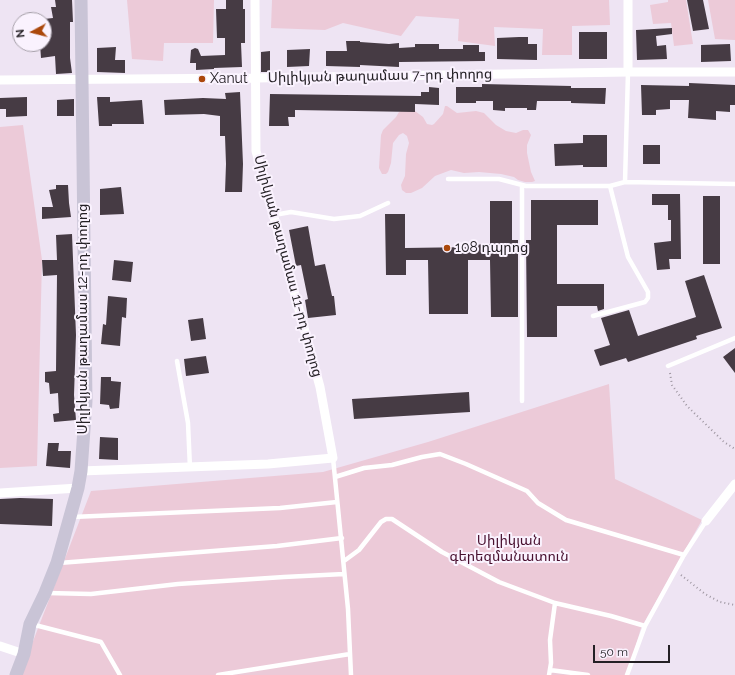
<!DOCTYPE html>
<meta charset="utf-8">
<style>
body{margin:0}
#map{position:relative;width:735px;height:675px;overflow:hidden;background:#eee4f3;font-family:Raleway,sans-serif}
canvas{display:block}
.north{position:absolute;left:12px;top:12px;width:40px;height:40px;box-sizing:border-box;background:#faf2fe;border:1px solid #a49ea7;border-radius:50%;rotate:263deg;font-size:11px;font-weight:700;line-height:16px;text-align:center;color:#242025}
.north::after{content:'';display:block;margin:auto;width:14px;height:18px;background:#ab480b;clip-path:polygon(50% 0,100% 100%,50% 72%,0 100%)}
.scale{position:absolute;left:593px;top:645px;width:77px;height:18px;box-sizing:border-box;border:2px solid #242025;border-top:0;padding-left:5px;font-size:12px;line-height:14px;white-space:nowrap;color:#242025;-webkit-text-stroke:3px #faf2fe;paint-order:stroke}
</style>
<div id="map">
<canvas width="735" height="675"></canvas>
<div class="north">N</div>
<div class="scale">50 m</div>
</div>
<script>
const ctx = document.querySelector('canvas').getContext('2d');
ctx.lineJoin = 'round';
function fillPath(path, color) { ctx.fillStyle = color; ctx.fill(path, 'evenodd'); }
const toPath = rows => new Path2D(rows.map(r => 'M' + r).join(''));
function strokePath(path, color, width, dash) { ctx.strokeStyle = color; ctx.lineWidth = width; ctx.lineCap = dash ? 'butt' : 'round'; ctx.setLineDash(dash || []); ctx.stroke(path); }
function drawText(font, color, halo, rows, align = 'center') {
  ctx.font = font + ' Raleway,"Noto Sans Armenian",sans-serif'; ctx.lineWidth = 4; ctx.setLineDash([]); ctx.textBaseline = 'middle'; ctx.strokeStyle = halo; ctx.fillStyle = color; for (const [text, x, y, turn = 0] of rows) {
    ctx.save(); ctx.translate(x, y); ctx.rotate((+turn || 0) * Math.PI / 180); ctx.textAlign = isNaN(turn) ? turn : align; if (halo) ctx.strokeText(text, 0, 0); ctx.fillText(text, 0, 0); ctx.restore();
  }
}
fillPath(toPath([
 [127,0,214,0,213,43,164,43,163,61,132,59],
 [272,0,609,0,610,25,572,26,572,55,542,55,543,29,494,27,495,46,458,41,459,19,416,16,401,36,343,23,325,30,271,28],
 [668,0,686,0,693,44,674,46,671,23,653,24,650,5,668,2],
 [708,0,735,0,735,40,715,39],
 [445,106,447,106,457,113,476,111,484,113,496,125,506,131,516,133,523,130,528,130,531,135,527,145,527,153,531,172,535,181,532,182,525,182,518,180,514,177,501,174,479,172,464,173,451,170,435,176,422,188,411,193,406,193,402,190,401,185,405,176,406,154,409,143,407,136,403,133,399,135,393,143,391,163,388,172,386,174,382,174,379,168,381,135,383,130,396,117,399,112,404,110,415,111,423,117,427,124,432,125,434,124,443,114],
 [23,125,42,260,37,466,0,468,0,127],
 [609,384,615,479,702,520,641,628,627,675,20,675,91,491,323,472,428,442]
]), '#eccad8');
fillPath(toPath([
 [55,0,72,0,73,22,70,22,70,58,72,73,56,74,55,56,41,58,40,44,44,44,44,19,53,18,51,7,56,7],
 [226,0,243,0,243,9,245,9,245,43,241,43,242,67,214,68,214,69,196,70,196,63,190,63,191,50,195,48,198,49,201,56,225,55,225,38,217,38,216,9,226,9],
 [687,0,703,0,709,29,693,31],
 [672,28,672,34,656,36,657,46,666,45,667,59,637,60,636,30],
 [579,32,607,32,607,59,579,59],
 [519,37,528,37,528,44,537,44,537,60,497,59,497,38],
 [346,41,360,41,360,42,389,44,399,43,399,48,415,47,415,44,439,44,439,49,463,49,463,45,479,45,479,52,485,52,485,61,399,62,399,67,360,65,360,67,326,66,326,51,347,51],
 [730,44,731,61,701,62,701,45],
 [116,47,115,60,125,60,125,73,97,72,97,48],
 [310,49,309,66,287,67,287,50],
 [270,51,270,72,261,72,261,52],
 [689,83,735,85,735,105,730,105,730,112,716,111,716,120,688,118,689,100,670,100,670,109,656,110,656,115,642,115,641,85,689,86],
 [482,84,571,86,571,88,606,88,605,104,571,103,571,101,537,101,536,110,527,110,527,108,505,108,505,111,493,110,493,101,476,101,476,103,456,103,456,87,482,87],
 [429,87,439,88,439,105,415,104,415,112,295,110,295,117,288,117,289,126,269,126,270,94,421,96,421,92,429,92],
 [240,92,243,164,242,192,225,192,226,164,225,136,220,136,220,116,204,114,165,115,164,100,203,98,226,99,225,93],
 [27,97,27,116,6,117,6,109,0,109,0,98],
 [97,97,110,97,110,102,142,100,144,124,112,124,112,126,99,126],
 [74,99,74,116,57,116,57,100],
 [583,135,607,135,607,167,583,167,583,165,555,166,554,144,583,143],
 [643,145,660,145,660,164,643,164],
 [56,185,68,185,69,203,71,217,42,219,42,207,53,207,49,190,56,189],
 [121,187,124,214,100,215,100,189],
 [652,194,680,194,681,259,669,259,670,269,657,270,654,243,671,241,671,220,668,220,668,205,652,205],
 [703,196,720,196,720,264,703,264],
 [531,200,598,200,598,225,557,225,557,284,604,284,604,309,598,311,597,306,557,306,557,337,527,337,526,240,531,240],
 [490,201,512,201,512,240,518,240,518,317,491,317,490,260,468,260,468,314,429,314,428,260,406,260,406,275,386,275,385,214,405,214,405,248,473,247,472,245,490,244],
 [308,226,315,266,325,264,332,296,334,296,336,315,308,318,305,300,308,299,301,265,296,266,289,230],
 [72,234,76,335,74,395,76,420,54,422,53,414,59,413,58,393,50,394,49,383,45,382,45,372,56,371,57,275,43,276,42,260,57,260,56,235],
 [114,260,133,262,131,282,112,280],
 [704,275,722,328,696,336,697,339,628,362,626,358,600,366,594,350,610,345,601,318,629,310,638,336,696,317,685,281],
 [108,296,127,298,126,318,122,317,120,346,101,344,103,324,106,325],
 [203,318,206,339,191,341,188,320],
 [735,348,735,373,723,357],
 [206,356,209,373,186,376,184,359],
 [101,377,111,377,111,381,121,382,119,408,110,409,109,405,100,404],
 [469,392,470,412,354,419,352,399],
 [100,437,118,438,118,460,99,459],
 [48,443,59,443,58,451,71,451,70,468,46,466],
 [20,498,53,499,52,526,0,524,0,499]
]), '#463b44');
strokePath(toPath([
 [670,373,672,385,687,406,724,442,735,449],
 [681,575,705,594,720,602,735,605]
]), '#9e96a1', 2, [1, 3]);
strokePath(toPath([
 [448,179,499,179,526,186,610,186,625,182,628,72],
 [625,182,735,184],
 [522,185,522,401],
 [274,215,291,212,334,219,360,216,388,203],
 [593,316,645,302,648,298,648,292,628,257,610,186],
 [177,361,188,423,190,468],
 [668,366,735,338],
 [333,458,348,609,351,675],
 [335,477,364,468,392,465,422,457,440,454,466,464,527,491,538,503,566,520,684,555],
 [72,517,280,508,337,502],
 [344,561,359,550,381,522,386,519,392,519,442,552,499,582,555,603,611,616,645,626],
 [59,563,277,546,342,538],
 [47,593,91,594,178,584,284,577,344,574],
 [31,624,101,642,120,675],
 [550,670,588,675],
 [218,675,350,654],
 [549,675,551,663,550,640,555,603],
 [627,675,645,626,684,555,706,521]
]), '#fff', 4.5);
strokePath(toPath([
 [628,72,628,0],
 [0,80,256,78,628,72,735,72],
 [81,471,268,464,333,458,320,387,256,151,255,0],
 [0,493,78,488],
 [706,521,735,484],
 [0,646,24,654]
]), '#fff', 9);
strokePath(toPath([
 [16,675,24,654,30,624,45,593,57,563,78,488,81,471,86,401,81,0]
]), '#c9c4d6', 13);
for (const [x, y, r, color] of [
 [202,79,4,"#ab480b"],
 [447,248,4,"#ab480b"]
]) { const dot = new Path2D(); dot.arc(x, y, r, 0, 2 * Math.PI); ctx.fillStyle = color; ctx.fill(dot); strokePath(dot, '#faf2fe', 1.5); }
drawText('14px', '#242025', '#faf2fe', [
 ["Սիլիկյան թաղամաս 7-րդ փողոց",380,76,-1],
 ["Սիլիկյան թաղամաս 11-րդ փողոց",288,266,75],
 ["Սիլիկյան թաղամաս 12-րդ փողոց",83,319,-90]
]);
drawText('14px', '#242025', '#faf2fe', [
 ["Xanut",210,79],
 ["108 դպրոց",455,248]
], 'left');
drawText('14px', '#48102f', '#faf2fe', [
 ["Սիլիկյան",509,541],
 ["գերեզմանատուն",509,557]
]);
</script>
